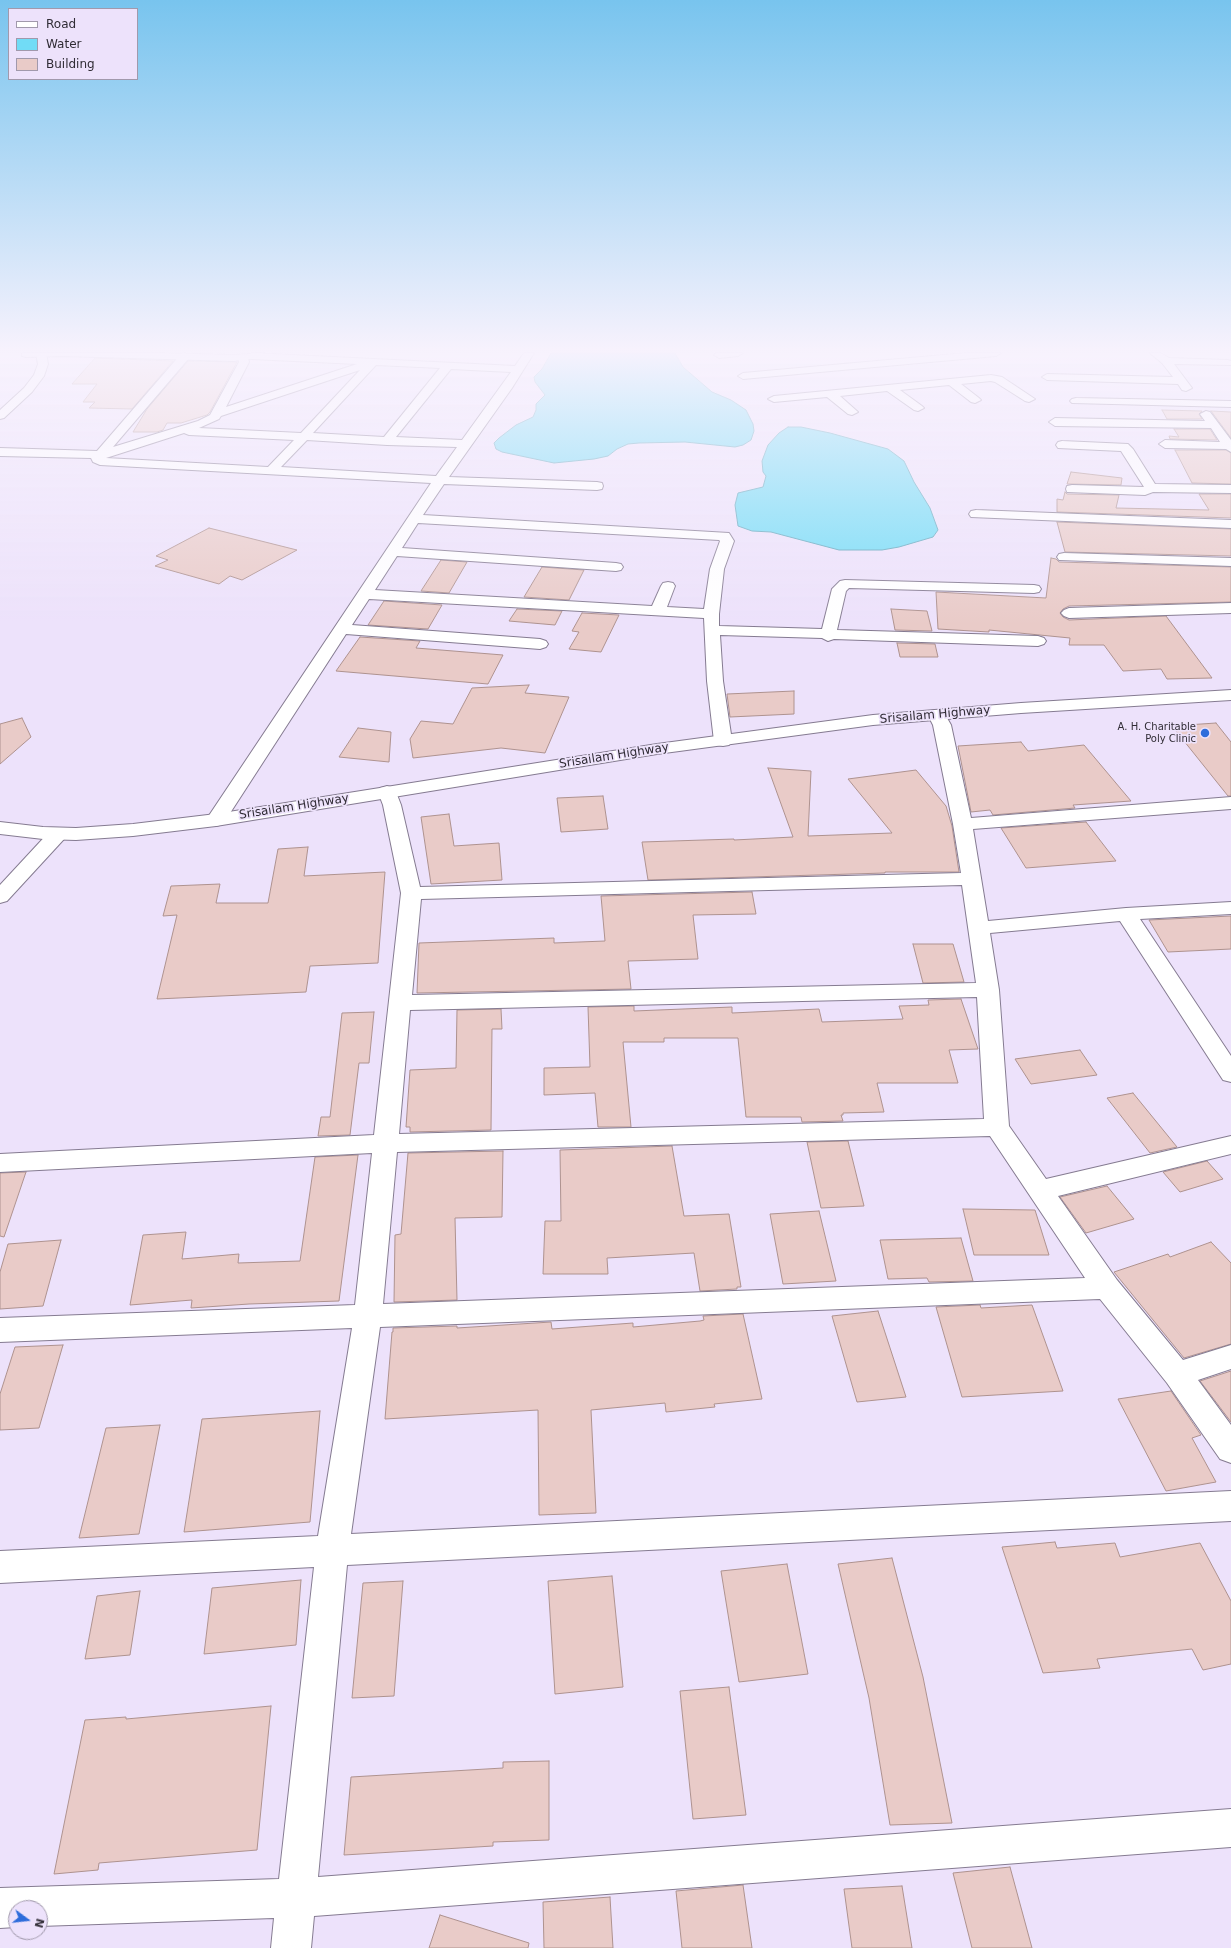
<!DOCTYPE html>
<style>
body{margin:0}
#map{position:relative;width:1231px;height:1948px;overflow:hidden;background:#ede2fb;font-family:"DejaVu Sans",sans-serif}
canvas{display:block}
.legend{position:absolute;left:8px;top:8px;width:130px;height:72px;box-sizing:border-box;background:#ede2fb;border:1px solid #a199ac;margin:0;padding:5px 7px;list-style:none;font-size:12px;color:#302c35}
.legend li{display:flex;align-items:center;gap:8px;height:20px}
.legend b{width:20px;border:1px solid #a199ac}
.north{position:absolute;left:8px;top:1900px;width:40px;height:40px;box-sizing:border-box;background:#ede2fb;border:1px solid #a199ac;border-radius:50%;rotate:105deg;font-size:11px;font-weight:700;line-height:16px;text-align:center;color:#302c35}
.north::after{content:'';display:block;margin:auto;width:14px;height:18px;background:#2e6ddb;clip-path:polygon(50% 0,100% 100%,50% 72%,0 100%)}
</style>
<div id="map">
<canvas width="1231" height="1948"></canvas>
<ul class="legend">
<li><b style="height:5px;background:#fff"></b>Road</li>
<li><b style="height:11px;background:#71dcf6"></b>Water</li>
<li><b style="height:11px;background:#e9cbc8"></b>Building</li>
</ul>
<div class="north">N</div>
</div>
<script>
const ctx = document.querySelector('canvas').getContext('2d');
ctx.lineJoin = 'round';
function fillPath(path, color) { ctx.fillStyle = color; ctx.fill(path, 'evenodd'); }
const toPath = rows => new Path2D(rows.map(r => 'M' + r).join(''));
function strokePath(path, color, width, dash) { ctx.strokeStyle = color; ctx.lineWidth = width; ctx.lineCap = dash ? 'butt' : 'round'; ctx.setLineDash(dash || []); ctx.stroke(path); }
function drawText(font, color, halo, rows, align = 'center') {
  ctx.font = font + ' "DejaVu Sans",sans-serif'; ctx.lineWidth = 3.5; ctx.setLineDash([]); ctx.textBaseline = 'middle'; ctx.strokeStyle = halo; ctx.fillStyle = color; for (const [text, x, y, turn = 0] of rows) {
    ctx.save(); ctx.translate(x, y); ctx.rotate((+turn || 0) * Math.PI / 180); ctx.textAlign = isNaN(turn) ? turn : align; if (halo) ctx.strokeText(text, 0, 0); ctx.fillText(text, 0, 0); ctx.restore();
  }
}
const water = toPath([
 [551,353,675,353,683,367,712,392,731,400,746,410,753,424,754,431,751,440,743,445,735,447,685,442,639,443,628,444,617,449,608,456,594,459,554,463,502,452,496,449,494,443,499,438,516,425,533,417,536,410,536,404,545,395,535,382,534,377,542,369,551,353],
 [788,427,801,427,830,433,888,449,904,461,914,482,930,508,938,530,933,537,899,547,882,550,839,550,771,532,752,531,738,526,735,505,738,493,763,487,766,476,763,472,762,461,768,445,779,433,788,427]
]);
fillPath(water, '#71dcf6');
strokePath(water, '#5ea7bc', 1);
const building = toPath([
 [95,358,173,361,132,409,89,408,95,402,83,402,97,384,72,384,95,358],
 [188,361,237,362,210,412,207,415,181,423,167,423,163,430,157,432,133,432,147,409,188,361],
 [1162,410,1202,411,1199,414,1202,419,1167,419,1162,410],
 [1211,411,1231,412,1231,438,1211,411],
 [1174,429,1210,429,1217,440,1170,439,1169,436,1179,437,1174,429],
 [1175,450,1226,450,1231,453,1231,484,1192,483,1175,450],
 [1071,472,1122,478,1121,485,1067,484,1071,472],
 [1065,492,1067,494,1119,495,1116,508,1209,510,1199,494,1231,494,1231,518,1057,512,1057,499,1063,500,1065,492],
 [1057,522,1231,529,1231,556,1065,552,1057,522],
 [209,528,297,550,242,580,230,576,219,584,155,566,168,560,156,556,209,528],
 [1051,558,1056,559,1059,562,1231,567,1231,602,1069,606,1063,609,1060,613,1063,617,1069,620,1166,616,1212,678,1167,679,1161,669,1123,671,1104,645,1069,645,1070,638,989,630,989,632,938,629,936,592,1046,598,1051,558],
 [441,560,467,562,449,593,421,591,441,560],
 [542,567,584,570,569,600,524,597,542,567],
 [384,601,442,605,428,629,368,625,384,601],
 [517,609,562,611,555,625,509,621,517,609],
 [891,609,927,611,932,631,895,630,891,609],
 [582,613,619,615,601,652,569,649,579,632,572,631,582,613],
 [360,637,420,641,416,648,503,655,488,684,336,671,360,637],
 [897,643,935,644,938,657,900,657,897,643],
 [529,685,525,693,569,697,545,753,501,748,413,758,410,739,421,721,453,724,472,688,529,685],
 [794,691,794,714,730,717,727,694,794,691],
 [22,718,31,737,0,764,0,724,22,718],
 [1216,723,1231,742,1231,796,1228,796,1172,726,1216,723],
 [358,728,391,732,389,762,339,757,358,728],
 [1021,742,1028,751,1084,745,1131,801,1073,805,1075,808,993,815,990,810,971,812,958,746,1021,742],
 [768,768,811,771,808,836,892,833,848,779,916,770,946,806,952,826,959,872,885,872,885,873,648,880,642,842,734,839,734,840,793,837,768,768],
 [603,796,608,829,561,832,557,798,603,796],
 [449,814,454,846,499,843,502,880,431,884,421,817,449,814],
 [1086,822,1116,861,1026,868,1001,828,1086,822],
 [308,847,304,876,385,872,378,963,310,966,306,992,157,999,177,915,163,916,171,886,220,884,216,903,268,903,278,849,308,847],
 [752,892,756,914,693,915,698,959,628,961,631,989,417,993,419,943,554,938,554,943,605,941,601,896,752,892],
 [1231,916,1231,949,1168,952,1149,920,1231,916],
 [913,944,953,944,964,982,923,983,913,944],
 [961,999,978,1049,949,1050,958,1083,877,1083,884,1112,843,1113,843,1115,841,1115,843,1121,802,1122,801,1117,746,1117,738,1038,664,1038,664,1042,623,1042,631,1127,598,1127,595,1093,544,1095,544,1068,590,1067,588,1007,634,1006,634,1011,732,1007,732,1013,819,1009,822,1022,903,1019,899,1006,929,1005,928,1000,961,999],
 [501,1009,502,1029,492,1029,491,1130,410,1132,410,1127,406,1127,410,1070,456,1068,457,1010,501,1009],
 [374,1012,369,1063,359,1063,350,1135,318,1136,321,1117,330,1117,342,1013,374,1012],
 [1080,1050,1097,1075,1031,1084,1015,1059,1080,1050],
 [1133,1093,1177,1147,1150,1153,1107,1098,1133,1093],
 [848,1141,864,1206,821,1208,807,1142,848,1141],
 [672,1146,684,1216,729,1214,741,1287,737,1287,737,1289,700,1291,694,1253,607,1258,608,1274,543,1274,545,1221,561,1221,560,1150,672,1146],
 [503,1151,502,1217,455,1218,457,1300,394,1302,395,1235,401,1234,408,1153,503,1151],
 [358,1155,339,1301,249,1304,191,1308,192,1300,130,1305,143,1235,186,1232,182,1259,239,1254,238,1263,300,1261,315,1157,358,1155],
 [1207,1161,1223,1179,1180,1192,1163,1172,1207,1161],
 [26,1172,4,1237,0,1236,0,1173,26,1172],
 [1107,1186,1134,1219,1086,1233,1060,1197,1107,1186],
 [963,1209,1035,1210,1049,1255,974,1255,963,1209],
 [819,1211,836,1281,783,1284,770,1214,819,1211],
 [961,1238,973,1281,929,1282,927,1278,888,1279,880,1240,961,1238],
 [61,1240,43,1306,0,1309,0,1272,8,1244,61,1240],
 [1211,1242,1231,1263,1231,1344,1184,1358,1114,1272,1168,1254,1170,1257,1211,1242],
 [980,1305,981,1308,1032,1305,1063,1391,962,1397,936,1307,980,1305],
 [878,1311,906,1397,857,1402,832,1316,878,1311],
 [743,1314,762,1399,714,1404,715,1407,666,1412,665,1403,591,1410,596,1513,539,1515,538,1410,385,1419,392,1332,393,1332,393,1328,457,1326,457,1328,551,1322,552,1329,633,1323,633,1327,700,1321,704,1320,703,1316,743,1314],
 [63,1345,39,1428,0,1430,0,1394,15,1347,63,1345],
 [1231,1371,1231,1422,1200,1381,1231,1371],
 [1171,1391,1201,1435,1192,1438,1216,1482,1166,1491,1118,1399,1171,1391],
 [320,1411,310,1522,184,1532,202,1419,320,1411],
 [160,1425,139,1534,79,1538,106,1428,160,1425],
 [1055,1542,1057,1548,1115,1543,1120,1557,1200,1543,1231,1601,1231,1664,1203,1670,1192,1649,1097,1659,1100,1668,1043,1673,1002,1547,1055,1542],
 [892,1558,923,1677,952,1823,890,1825,869,1698,838,1564,892,1558],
 [787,1564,808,1674,739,1682,721,1571,787,1564],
 [612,1576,623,1687,555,1694,548,1581,612,1576],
 [301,1580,296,1645,204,1654,212,1588,301,1580],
 [403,1581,394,1696,352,1698,363,1583,403,1581],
 [140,1591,130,1655,85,1659,97,1596,140,1591],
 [729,1687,746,1815,693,1819,680,1691,729,1687],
 [271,1706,257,1850,99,1863,98,1870,54,1874,85,1720,126,1717,126,1719,271,1706],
 [549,1761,549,1840,493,1842,493,1846,344,1855,351,1777,503,1768,503,1762,549,1761],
 [1010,1867,1032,1948,972,1948,953,1873,1010,1867],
 [743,1885,752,1948,682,1948,676,1891,743,1885],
 [902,1886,912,1948,852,1948,844,1889,902,1886],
 [610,1897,613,1948,544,1948,543,1902,610,1897],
 [440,1915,529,1943,528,1948,429,1948,440,1915]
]);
fillPath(building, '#e9cbc8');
strokePath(building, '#ae928f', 1);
const street = toPath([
 [185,353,190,356,189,358,113,447,198,421,210,415,239,362,238,358,243,355,247,356,252,353,515,366,524,353,534,353,512,388,449,477,597,482,602,483,603,486,602,489,597,490,444,484,423,515,729,533,734,541,724,569,719,614,719,626,822,629,832,589,840,581,845,580,1034,585,1039,586,1041,589,1039,592,1034,593,849,588,846,591,837,630,1038,636,1044,638,1046,641,1044,644,1038,646,834,639,828,641,822,638,720,635,723,681,732,741,729,745,723,746,717,745,714,741,707,681,704,618,369,599,352,625,540,639,546,641,548,644,546,647,540,649,346,634,223,824,216,826,209,824,206,820,431,483,100,465,93,462,91,458,0,456,0,448,97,451,181,354,185,353],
 [248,358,252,359,357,364,226,407,249,362,248,358],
 [376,365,440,368,384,437,313,433,376,365],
 [451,369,511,372,462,440,396,437,451,369],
 [360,370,301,433,199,428,219,419,221,416,360,370],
 [184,433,189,435,294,440,268,467,106,458,184,433],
 [307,440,387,445,457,447,436,476,281,467,307,440],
 [418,523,719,540,720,541,710,569,704,609,667,607,675,586,673,583,668,582,663,583,661,586,652,606,375,590,397,556,616,571,621,570,623,567,621,564,616,563,402,548,418,523],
 [716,353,743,353,738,356,719,358,714,355,716,353],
 [966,353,1001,353,996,356,743,379,738,376,743,373,966,353],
 [1150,353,1161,353,1169,358,1228,360,1231,361,1231,365,1174,364,1192,388,1186,391,1182,390,1178,384,1047,380,1042,377,1047,374,1173,377,1162,363,1150,353],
 [991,375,1002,377,1035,399,1029,402,1025,401,995,382,991,381,961,384,979,398,981,400,975,403,971,402,949,385,900,390,922,406,924,408,918,411,914,410,887,391,840,396,858,412,852,415,848,414,827,397,774,402,768,399,774,396,991,375],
 [1076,398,1231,401,1231,407,1072,403,1070,401,1072,399,1076,398],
 [1206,411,1210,412,1231,440,1231,452,1226,449,1165,448,1159,444,1165,440,1220,442,1211,428,1055,426,1049,422,1055,418,1205,421,1200,414,1206,411],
 [1062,441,1128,444,1133,449,1155,484,1231,485,1231,493,1153,492,1145,495,1067,492,1066,489,1067,486,1072,485,1144,487,1121,451,1058,448,1056,445,1058,442,1062,441],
 [976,510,1231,520,1231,528,971,517,969,514,971,511,976,510],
 [1064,553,1231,558,1231,566,1059,560,1057,557,1059,554,1064,553],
 [1231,603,1231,613,1069,618,1064,616,1061,613,1064,610,1069,608,1231,603],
 [937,710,943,711,951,725,971,818,1231,797,1231,809,973,829,988,921,1126,908,1231,902,1231,914,1140,919,1231,1056,1231,1082,1223,1080,1120,921,990,933,999,990,1009,1126,1046,1179,1231,1136,1231,1154,1058,1196,1117,1280,1183,1360,1231,1345,1231,1369,1198,1380,1231,1425,1231,1463,1220,1459,1167,1383,1100,1299,380,1327,351,1534,1231,1491,1231,1521,347,1565,318,1877,1231,1809,1231,1847,314,1916,311,1948,271,1948,274,1918,40,1926,40,1908,16,1908,16,1927,0,1928,0,1888,279,1879,314,1567,0,1583,0,1551,318,1536,352,1328,0,1342,0,1318,355,1305,372,1153,0,1172,0,1154,374,1135,401,893,383,805,378,792,380,788,387,786,394,788,396,792,401,805,420,887,961,873,953,824,933,725,928,715,931,711,937,710],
 [962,885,976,983,412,995,421,899,962,885],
 [977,997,984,1119,399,1134,410,1010,977,997],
 [990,1136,1085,1278,383,1304,397,1152,990,1136]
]);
const secondary = toPath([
 [22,353,156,353,234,355,264,353,256,358,234,361,62,356,26,357,22,356,22,353],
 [58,828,65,830,68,834,65,838,7,901,0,903,0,885,51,830,58,828]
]);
const highway = toPath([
 [36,353,46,353,48,364,44,376,32,392,4,418,0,419,0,410,24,388,34,375,38,364,36,353],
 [1231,690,1231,700,1021,713,873,725,657,754,216,826,133,836,76,840,43,839,0,834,0,822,43,827,76,828,133,824,216,814,657,744,873,715,1021,703,1231,690]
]);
strokePath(street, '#857b91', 2);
strokePath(secondary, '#857b91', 2);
strokePath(highway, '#857b91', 2);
fillPath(street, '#fff');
fillPath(secondary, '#fff');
fillPath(highway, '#fff');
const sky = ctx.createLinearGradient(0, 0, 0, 625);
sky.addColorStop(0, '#78c4ee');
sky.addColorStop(0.56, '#f7f2fd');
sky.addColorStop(1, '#f7f2fd00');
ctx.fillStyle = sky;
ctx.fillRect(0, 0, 1231, 625);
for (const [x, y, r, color] of [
 [1205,733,5,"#2e6ddb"]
]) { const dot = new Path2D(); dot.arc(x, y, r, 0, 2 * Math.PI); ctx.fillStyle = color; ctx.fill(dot); strokePath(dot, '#ede2fb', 1.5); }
drawText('10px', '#302c35', '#ede2fb', [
 ["A. H. Charitable",1196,727],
 ["Poly Clinic",1196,739]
], 'right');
drawText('12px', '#302c35', '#ede2fb', [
 ["Srisailam Highway",935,715,-5],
 ["Srisailam Highway",614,756,-9],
 ["Srisailam Highway",294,807,-9]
]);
</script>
